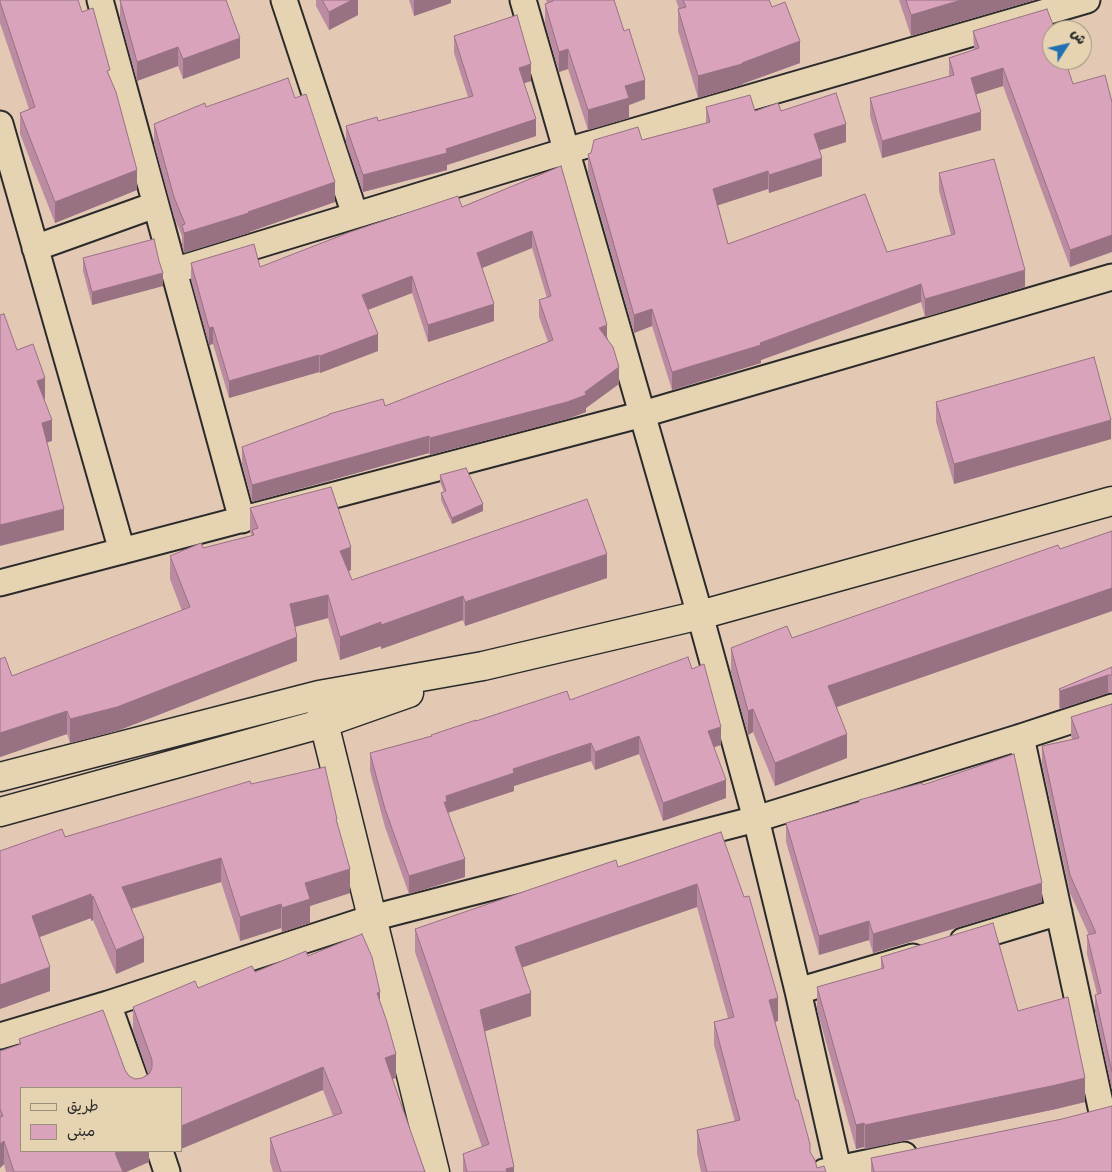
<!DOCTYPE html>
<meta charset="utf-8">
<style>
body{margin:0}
#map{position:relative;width:1112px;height:1172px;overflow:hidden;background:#e3c9b3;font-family:Pangolin,"Playpen Sans Arabic",sans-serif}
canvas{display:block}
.legend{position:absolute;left:20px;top:1087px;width:162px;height:65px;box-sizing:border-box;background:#e5d3b1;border:1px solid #9b907b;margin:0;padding:6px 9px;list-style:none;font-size:15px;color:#2b2b2b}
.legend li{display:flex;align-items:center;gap:10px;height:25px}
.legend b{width:25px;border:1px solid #9b907b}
.north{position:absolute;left:1042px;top:20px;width:50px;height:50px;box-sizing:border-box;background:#e5d3b1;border:1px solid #9b907b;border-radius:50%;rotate:55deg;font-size:14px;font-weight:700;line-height:20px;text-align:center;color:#2b2b2b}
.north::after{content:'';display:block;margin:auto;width:18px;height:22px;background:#1f6fb2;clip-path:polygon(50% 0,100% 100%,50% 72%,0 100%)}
</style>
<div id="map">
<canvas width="1112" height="1172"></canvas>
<ul class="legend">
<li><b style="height:6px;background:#e5d3b1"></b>طريق</li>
<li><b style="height:14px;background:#d9a3bb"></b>مبنى</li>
</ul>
<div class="north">ش</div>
</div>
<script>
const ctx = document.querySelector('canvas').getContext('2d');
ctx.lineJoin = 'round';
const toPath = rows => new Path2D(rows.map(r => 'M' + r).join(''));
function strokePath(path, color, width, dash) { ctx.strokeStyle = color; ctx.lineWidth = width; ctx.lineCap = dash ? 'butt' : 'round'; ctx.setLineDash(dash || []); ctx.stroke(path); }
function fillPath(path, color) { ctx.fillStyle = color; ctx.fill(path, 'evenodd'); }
const minor = toPath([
 [100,0,242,520],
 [284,0,355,215],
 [523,0,700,615,756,819,798,991,839,1172],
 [0,124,122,551],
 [35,248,155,205],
 [173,271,566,151,1087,0],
 [0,583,643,414,1112,277],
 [1021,737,1102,1112],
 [963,941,1059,912],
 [798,991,913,957],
 [108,1004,138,1088],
 [0,1036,108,1004,372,918,756,819,1021,737,1112,707],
 [160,1151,167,1172],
 [824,1172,904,1155]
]);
const tertiary = toPath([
 [321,707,324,723,435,1172],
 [0,777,319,695,483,666,700,615,1112,501],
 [0,812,324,723,409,693]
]);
strokePath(minor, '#2b2b2b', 29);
strokePath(tertiary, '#2b2b2b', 31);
strokePath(minor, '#e5d3b1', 25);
strokePath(tertiary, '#e5d3b1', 28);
fillPath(toPath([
 [0,0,82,12,110,77,137,190,55,223,20,134,20,113,29,109,0,23],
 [120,0,240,58,183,79,178,66,137,81,120,19],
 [316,0,358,0,358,15,329,30,316,6],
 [409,0,451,0,451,3,414,16],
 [546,0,614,0,645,99,629,105,629,118,588,130,568,69,559,72,545,23,545,4,547,3],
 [676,0,769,0,772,7,800,63,742,84,742,85,698,98,678,31,678,9,679,9],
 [899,0,1035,0,911,36],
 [973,31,1073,84,1070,267,1003,86,976,94,981,130,882,158,870,116,870,98,949,76,949,58,974,50],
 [454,36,531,81,524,83,536,136,447,165,447,170,363,192,346,143,346,126,378,121,468,97,454,53],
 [295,98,335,202,249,232,249,233,184,253,182,245,182,236,174,217,154,144,154,124,206,107],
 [706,107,755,111,781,111,846,142,820,150,822,176,769,193,768,189,718,205,728,244,887,252,951,235,939,191,939,173,1025,287,925,317,921,302,761,360,761,363,672,390,652,326,634,333,588,172,588,154,706,123],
 [561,166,619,384,586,408,586,412,567,419,430,455,429,453,252,502,242,464,242,447,385,406,548,342,539,317,539,300,547,298,532,248,482,268,494,321,428,342,412,293,368,310,378,351,320,373,319,372,229,398,213,344,209,345,191,280,191,263,260,267,462,207],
 [83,258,163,286,92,305,83,271],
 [936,402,1111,439,954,484,936,422],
 [440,475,483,511,452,524,441,500,441,493,444,492,440,482],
 [250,508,351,570,349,571,352,580,607,578,465,626,463,620,381,649,381,646,340,660,328,618,295,627,297,661,117,731,70,743,67,734,0,757,0,659,12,676,182,611,170,579,170,556,252,536,250,532],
 [1112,531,1112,611,837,707,847,758,775,786,753,732,748,735,731,672,731,648,792,638,1060,549],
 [1112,667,1112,693,1108,693,1060,709,1059,707,1059,689],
 [570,700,721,745,714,747,726,798,663,821,639,754,595,770,591,761,514,786,514,791,448,813,465,877,409,894,385,827,370,771,370,753,431,736,476,721],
 [1112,704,1112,1090,1095,1013,1095,995,1097,994,1087,954,1087,935,1089,935,1070,893,1042,764,1042,746,1072,739,1071,736,1071,717],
 [251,784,337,826,350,893,310,906,310,923,282,932,281,928,240,941,221,882,132,909,144,962,116,974,93,920,91,921,91,918,39,937,50,991,0,1009,0,851,65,837],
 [923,785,1042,902,873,953,869,940,819,955,786,842,786,823,859,802,859,800],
 [721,832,778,1021,775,1022,810,1153,817,1168,826,1172,701,1172,697,1153,697,1130,735,1122,714,1045,714,1022,728,1018,697,907,522,967,531,1016,485,1031,514,1172,463,1172,463,1154,482,1147,415,952,415,929,618,867],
 [308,956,380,1003,396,1078,392,1079,425,1172,273,1172,270,1162,270,1138,333,1116,323,1090,181,1088,21,1088,149,1151,149,1162,126,1172,6,1172,4,1164,0,1168,0,1051,19,1045,19,1039,125,1070,129,1076,135,1079,142,1078,148,1074,133,1030,133,1007,255,972],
 [881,957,1018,1011,1085,1102,1056,1109,865,1149,864,1147,856,1149,817,1010,817,987,881,969],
 [1062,1119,1112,1172,871,1172,871,1158]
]), '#bb8ca1');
fillPath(toPath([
 [352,0,358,0,358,15,329,30,329,12],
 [414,0,451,0,451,3,414,16],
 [961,0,1035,0,911,36,911,15],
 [240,38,240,58,183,79,183,59],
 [800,41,800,63,742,84,742,85,698,98,698,76,742,63],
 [178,47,178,66,137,81,137,62],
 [568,49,568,69,559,72,559,52],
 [531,64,531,81,519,85,519,68],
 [1003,68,1003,86,971,96,971,78],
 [645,80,645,99,629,105,629,118,588,130,588,110,625,86],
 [981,112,981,130,882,158,882,141],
 [536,119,536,136,447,165,447,170,363,192,363,175],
 [846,124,846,142,814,152,814,134],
 [822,158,822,176,769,193,769,175],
 [137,170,137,190,55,223,55,202],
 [768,171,768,189,713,207,713,189],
 [335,182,335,202,249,232,249,233,184,253,184,233,248,212],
 [532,231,532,248,477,270,477,253],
 [1112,235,1112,252,1070,267,1070,250],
 [1025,270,1025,287,925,317,925,299],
 [163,273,163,286,92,305,92,292],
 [412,276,412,293,362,312,362,295],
 [921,284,921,302,761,360,761,363,672,390,672,372,760,343],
 [494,304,494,321,428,342,428,325],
 [652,309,652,326,634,333,634,315],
 [607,325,607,343,599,328],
 [213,327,213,344,209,345,209,328],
 [378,334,378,351,320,373,320,356],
 [319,355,319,372,229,398,229,381],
 [619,367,619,384,586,408,586,412,567,419,430,455,430,438,585,392],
 [45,378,45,399,37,402,37,381],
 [52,420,52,441,42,444,42,423],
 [1111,420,1111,439,954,484,954,464],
 [429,436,429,453,252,502,252,485],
 [483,504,483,511,452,524,452,518],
 [64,509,64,530,0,546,0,525],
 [351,547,351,570,340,575,340,551],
 [607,554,607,578,465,626,465,602],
 [1112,588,1112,611,828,710,828,686],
 [328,595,328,618,290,628,290,604],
 [463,596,463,620,381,649,381,625],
 [381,622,381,646,340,660,340,637],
 [297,637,297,661,117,731,70,743,70,719],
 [1108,675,1108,693,1060,709,1060,691],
 [753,709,753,732,748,735,748,711],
 [67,711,67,734,0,757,0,733],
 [721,727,721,745,708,749,708,731],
 [847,734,847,758,775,786,775,763],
 [639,736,639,754,595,770,595,752],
 [591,743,591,761,514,786,514,791,447,813,444,802,446,796,513,769],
 [726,780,726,798,663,821,663,803],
 [221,858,221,882,122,911,122,887],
 [465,859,465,877,409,894,409,876],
 [350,869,350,893,310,906,310,923,282,932,282,908,305,883],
 [1042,883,1042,902,873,953,873,934],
 [697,884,697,907,515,970,515,947],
 [91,894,91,918,32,940,32,916],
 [93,896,93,920,91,921,91,897],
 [281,904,281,928,240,941,240,917],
 [869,921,869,940,819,955,819,936],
 [144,938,144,962,116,974,116,950],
 [50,967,50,991,0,1009,0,985],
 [380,992,380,1015,377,993],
 [531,993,531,1016,480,1033,480,1010],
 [778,998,778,1021,769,1023,769,1000],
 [396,1054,396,1078,385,1081,385,1058],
 [323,1067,323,1090,181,1149,181,1126],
 [1085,1078,1085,1102,1056,1109,865,1149,865,1125],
 [864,1123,864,1147,856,1149,856,1125],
 [4,1141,4,1164,0,1168,0,1144],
 [121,1151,149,1151,149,1162,126,1172,115,1172,115,1153],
 [514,1167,514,1172,506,1172,506,1169]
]), '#987283');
const building = toPath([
 [0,0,78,0,82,12,93,8,110,70,107,71,116,92,137,170,55,202,20,113,35,107,0,2,0,0],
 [120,0,226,0,240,38,183,59,178,47,137,62,120,0],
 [322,0,352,0,329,12,322,0],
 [553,0,614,0,624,31,629,29,645,80,625,86,629,98,588,110,568,49,559,52,545,4,553,1,553,0],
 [683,0,769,0,772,7,785,2,800,41,742,63,742,64,698,76,678,9,686,7,683,0],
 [906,0,961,0,911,15,906,0],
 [1047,9,1055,30,1052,30,1052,60,1065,60,1073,84,1105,75,1112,102,1112,235,1070,250,1003,68,971,78,981,112,882,141,870,98,954,75,949,58,979,48,973,31,1047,9],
 [517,15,531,64,519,68,536,119,446,149,447,153,363,175,346,126,377,117,378,121,473,96,454,36,517,15],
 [288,78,295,98,306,94,335,182,248,212,249,213,184,233,182,225,185,224,174,197,154,124,205,103,206,107,288,78],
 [836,93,846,124,814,134,822,158,769,175,768,171,713,189,728,244,865,194,887,252,955,234,939,173,994,159,1025,270,925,299,921,284,760,343,761,345,672,372,652,309,634,315,588,154,591,153,594,140,638,127,642,140,710,122,706,107,750,95,755,111,778,103,781,111,836,93],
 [561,166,607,325,599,328,613,347,619,367,585,392,586,395,567,402,430,438,429,436,252,485,242,447,329,415,329,414,383,399,385,406,553,340,539,300,551,296,532,231,477,253,494,304,428,325,412,276,362,295,378,334,320,356,319,355,229,381,213,327,209,328,191,263,254,244,260,267,350,232,458,196,462,207,561,166],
 [154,239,159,261,163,273,92,292,83,258,154,239],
 [4,314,17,350,33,344,45,378,37,381,52,420,42,423,64,509,0,525,0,315,4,314],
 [1094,357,1111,420,954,464,936,402,1094,357],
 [466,468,483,504,452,518,441,493,446,491,440,475,466,468],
 [331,487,351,547,340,551,352,580,587,499,607,554,465,602,463,596,381,625,381,622,340,637,328,595,290,604,297,637,117,707,70,719,67,711,0,733,0,659,5,657,12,676,190,607,170,556,201,543,203,548,254,535,252,530,258,528,250,508,331,487],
 [1112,531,1112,588,828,686,847,734,775,763,753,709,748,711,731,648,787,626,792,638,1058,545,1060,549,1112,531],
 [688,657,692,669,704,664,721,727,708,731,726,780,663,803,639,736,595,752,591,743,513,769,514,773,446,796,447,802,444,802,465,859,409,876,385,809,370,753,432,736,431,735,476,720,476,721,567,691,570,700,688,657],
 [1112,667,1112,675,1108,675,1060,691,1059,689,1112,667],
 [1112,704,1112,1072,1095,995,1101,993,1087,935,1096,933,1070,875,1042,746,1079,738,1071,717,1112,704],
 [1014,754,1042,883,873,934,869,921,819,936,786,823,859,802,859,800,922,783,923,785,1014,754],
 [325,767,337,819,336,819,350,869,305,883,310,899,282,908,281,904,240,917,221,858,122,887,144,938,116,950,93,896,91,897,91,894,32,916,50,967,0,985,0,851,62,829,65,837,250,781,251,784,325,767],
 [721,832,744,897,749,896,778,998,769,1000,796,1100,798,1100,810,1144,810,1152,815,1160,817,1168,824,1166,826,1172,707,1172,697,1130,740,1120,714,1022,734,1017,697,884,515,947,531,993,480,1010,514,1167,506,1169,507,1172,467,1172,463,1154,489,1144,415,929,616,860,618,867,721,832],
 [993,923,1018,1011,1068,997,1085,1078,1056,1085,865,1125,864,1123,856,1125,817,987,884,968,881,957,993,923],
 [362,934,372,957,380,992,377,993,387,1022,396,1054,385,1058,425,1172,281,1172,270,1138,342,1113,323,1067,181,1126,181,1088,21,1088,21,1151,121,1151,115,1153,123,1172,14,1172,4,1141,0,1144,0,1117,3,1116,0,1109,0,1051,21,1044,19,1039,103,1010,125,1070,129,1076,135,1079,142,1078,149,1074,152,1068,152,1060,133,1007,195,981,198,988,252,966,255,972,306,951,308,956,362,934],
 [1112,1106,1112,1172,874,1172,871,1158,1062,1119,1112,1106]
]);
fillPath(building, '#d9a3bb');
strokePath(building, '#987283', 1);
</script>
